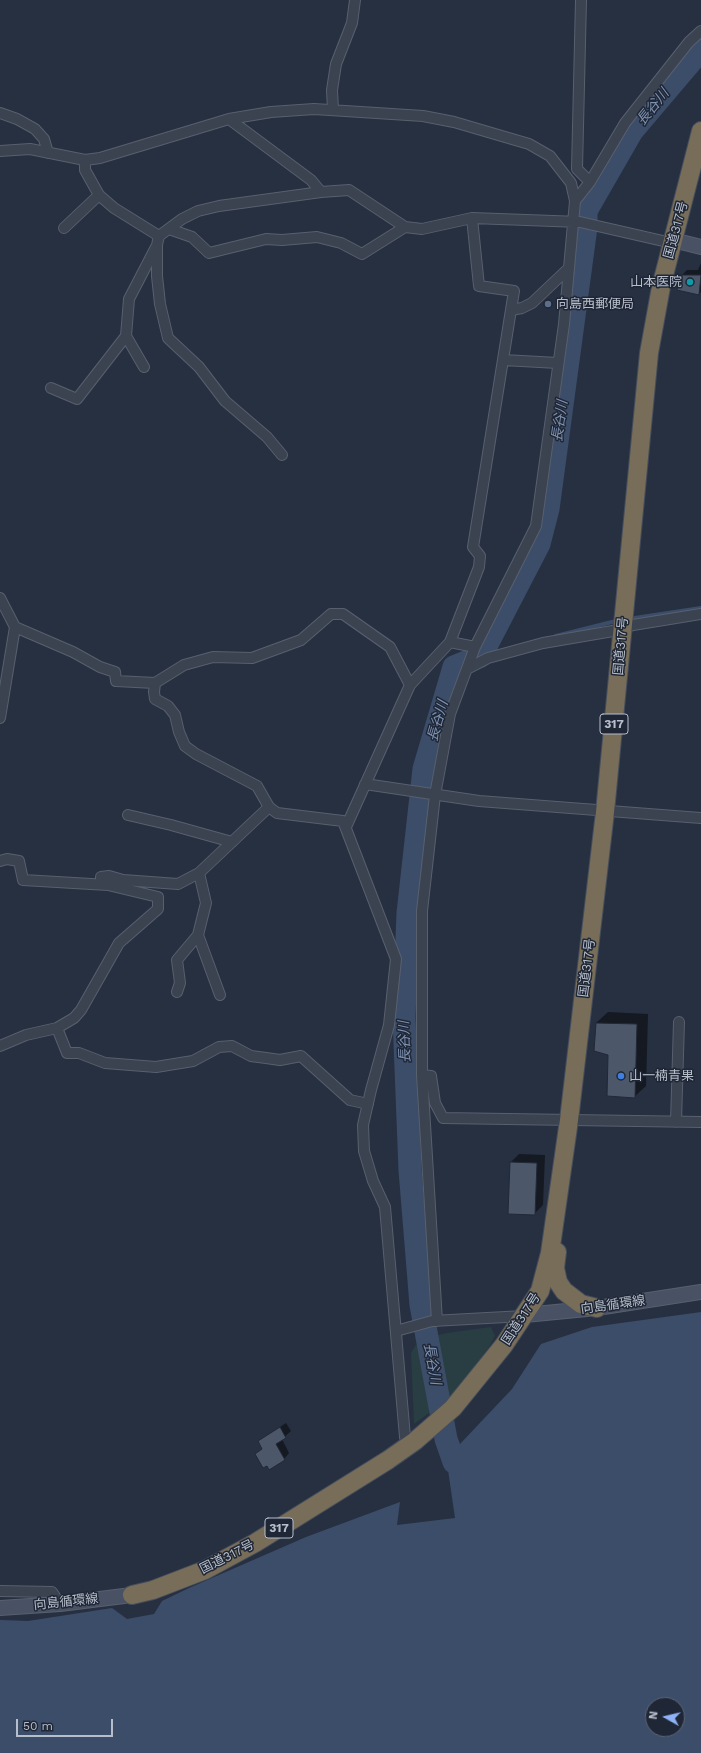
<!DOCTYPE html>
<meta charset="utf-8">
<style>
body{margin:0}
#map{position:relative;width:701px;height:1753px;overflow:hidden;background:#263041;font-family:"Work Sans",sans-serif}
canvas{display:block}
.north{position:absolute;left:645px;top:1697px;width:40px;height:40px;box-sizing:border-box;background:#1f2736;border:1px solid #5c6372;border-radius:50%;rotate:278deg;font-size:11px;font-weight:700;line-height:16px;text-align:center;color:#b7becb}
.north::after{content:'';display:block;margin:auto;width:14px;height:18px;background:#90b2f7;clip-path:polygon(50% 0,100% 100%,50% 72%,0 100%)}
.scale{position:absolute;left:16px;top:1719px;width:97px;height:18px;box-sizing:border-box;border:2px solid #b7becb;border-top:0;padding-left:5px;font-size:12px;line-height:14px;white-space:nowrap;color:#b7becb;-webkit-text-stroke:3px #1f2736;paint-order:stroke}
</style>
<div id="map">
<canvas width="701" height="1753"></canvas>
<div class="north">N</div>
<div class="scale">50 m</div>
</div>
<script>
const ctx = document.querySelector('canvas').getContext('2d');
ctx.lineJoin = 'round';
function fillPath(path, color) { ctx.fillStyle = color; ctx.fill(path, 'evenodd'); }
const toPath = rows => new Path2D(rows.map(r => 'M' + r).join(''));
function strokePath(path, color, width, dash) { ctx.strokeStyle = color; ctx.lineWidth = width; ctx.lineCap = dash ? 'butt' : 'round'; ctx.setLineDash(dash || []); ctx.stroke(path); }
function drawText(font, color, halo, rows, align = 'center') {
  ctx.font = font + ' "Work Sans","Noto Sans JP",sans-serif'; ctx.lineWidth = 3; ctx.setLineDash([]); ctx.textBaseline = 'middle'; ctx.strokeStyle = halo; ctx.fillStyle = color; for (const [text, x, y, turn = 0] of rows) {
    ctx.save(); ctx.translate(x, y); ctx.rotate((+turn || 0) * Math.PI / 180); ctx.textAlign = isNaN(turn) ? turn : align; if (halo) ctx.strokeText(text, 0, 0); ctx.fillText(text, 0, 0); ctx.restore();
  }
}
fillPath(toPath([
 [491,1327,495,1336,489,1347,462,1384,447,1400,414,1424,411,1353,415,1346,425,1338,447,1333]
]), '#283e42');
fillPath(toPath([
 [701,1312,701,1753,0,1753,0,1620,28,1621,112,1608,127,1619,154,1614,162,1601,189,1588,306,1537,400,1502,397,1525,455,1518,445,1449,460,1444,512,1389,541,1344,592,1327],
 [653,1705,677,1705,677,1729,653,1729]
]), '#3c4d6a');
fillPath(toPath([
 [701,263,701,292,699,294,681,276,687,270,698,270],
 [608,1012,648,1014,646,1086,634,1097,609,1054,595,1050,596,1023],
 [519,1154,545,1155,543,1205,534,1214,511,1162],
 [286,1423,291,1431,282,1439,289,1453,284,1459,267,1465,256,1455,263,1448,259,1441]
]), '#0007');
strokePath(toPath([
 [628,619,701,608],
 [556,636,620,620]
]), '#3c4d6a', 4);
strokePath(toPath([
 [454,1462,446,1439,421,1305,410,1170,404,1017,408,913,424,769,454,667,481,656,539,544,548,509,586,227,586,211,632,131,694,58,701,47]
]), '#3c4d6a', 23);
const building = toPath([
 [680,275,701,275,699,295,677,290,680,275],
 [596,1023,637,1024,635,1098,607,1096,608,1055,594,1051,596,1023],
 [510,1162,537,1163,535,1215,508,1214,510,1162],
 [280,1427,286,1438,276,1444,285,1460,269,1470,267,1466,263,1468,255,1454,262,1449,258,1441,280,1427]
]);
fillPath(building, '#4c576a');
strokePath(building, '#212938', 1);
const street = toPath([
 [581,0,577,169,590,182],
 [333,110,332,90,336,64,352,23,355,0],
 [0,113,17,119,35,129,44,139,48,153],
 [229,119,311,180,321,192],
 [0,151,30,149,85,160,100,158,229,119,271,112,314,109,423,116,454,122,529,144,550,156,571,183,575,201,564,324,536,526,475,647,450,714,435,795,422,911,422,1075,437,1321],
 [85,160,85,170,99,195,114,208,159,236],
 [575,201,590,182,625,123,689,42,701,31],
 [64,228,99,195],
 [169,229,192,237,209,253,266,239,282,240,317,237,341,243,362,254,405,227,422,229,472,218,580,222,663,241,673,240],
 [511,310,522,308,532,303,569,268],
 [126,336,144,367],
 [503,360,558,363],
 [51,388,77,399,126,336,129,299,156,247],
 [282,455,267,437,225,401,199,367,168,338,160,304,157,276,157,245,159,236,182,219,198,211,219,206,321,192,349,190,405,227],
 [0,598,15,627,0,718],
 [15,627,73,652,100,667,115,672,116,681,155,683,184,665,213,657,252,658,301,640,331,614,343,614,390,647,410,685],
 [450,642,479,567,480,556,473,547,514,291,479,286,472,218],
 [467,669,488,658,543,643,613,631,633,625,701,614],
 [155,683,154,692,155,699,168,706,175,715,179,732,185,746,196,754,257,786,269,807,277,813,343,821,396,959,389,1025,371,1090,363,1125,364,1151,373,1181,385,1207,405,1437,408,1446],
 [365,784,479,801,701,818],
 [128,815,171,825,232,842],
 [346,827,410,685,450,642,475,647],
 [0,861,7,859,19,861,23,880,108,885],
 [199,873,206,903,198,935,220,995],
 [177,992,180,983,177,960,198,935],
 [57,1028,67,1053,79,1053,105,1063,156,1067,193,1061,219,1047,232,1046,251,1056,266,1058,280,1060,301,1056,350,1100,368,1104],
 [0,1046,26,1035,57,1028,74,1018,81,1010,119,943,158,909,158,897,108,885,101,880,101,877,109,876,123,880,178,884,199,873,269,807],
 [422,1075,431,1076,435,1103,443,1118,701,1122],
 [676,1122,679,1022],
 [396,1331,432,1321,524,1316],
 [0,1591,52,1592,60,1604]
]);
const secondary = toPath([
 [673,240,701,247],
 [525,1315,597,1308,701,1292],
 [0,1608,60,1604,132,1595]
]);
const highway = toPath([
 [557,1252,555,1268,558,1282,564,1291,581,1304,597,1308],
 [132,1595,153,1590,205,1570,255,1543,388,1460,415,1441,453,1408,504,1345,540,1291,550,1253,569,1120,605,812,649,353,661,287,701,131]
]);
strokePath(street, '#58606e', 12);
strokePath(secondary, '#58606e', 16);
strokePath(highway, '#454d5b', 20);
strokePath(street, '#3b4351', 10);
strokePath(secondary, '#495164', 14);
strokePath(highway, '#776d58', 18);
for (const [x, y, r, color] of [
 [690,282,4,"#0f9aa8"],
 [548,304,4,"#5c6f8a"],
 [621,1076,4,"#3f7fe0"]
]) { const dot = new Path2D(); dot.arc(x, y, r, 0, 2 * Math.PI); ctx.fillStyle = color; ctx.fill(dot); strokePath(dot, '#1f2736', 1.5); }
for (const [x, y, w] of [
 [614,724,28],
 [279,1528,28]
]) { const box = new Path2D(); box.roundRect(x - w / 2, y - 10, w, 20, 3); ctx.fillStyle = '#1f2736'; ctx.fill(box); strokePath(box, '#b7becb', 1); }
drawText('bold 12px', '#b7becb', null, [
 ["317",614,724],
 ["317",279,1528]
]);
drawText('13px', '#b7becb', '#1f2736', [
 ["国道317号",676,230,-75],
 ["国道317号",621,646,-85],
 ["国道317号",587,968,-83],
 ["向島循環線",613,1305,-8],
 ["国道317号",521,1319,-57],
 ["国道317号",227,1557,-27],
 ["向島循環線",66,1602,-6]
]);
drawText('13px', '#b7becb', '#1f2736', [
 ["山本医院",682,282,"right"],
 ["向島西郵便局",556,304],
 ["山一楠青果",629,1076]
], 'left');
drawText('italic 14px', '#7f92b2', '#1f2736', [
 ["長谷川",653,107,-51],
 ["長谷川",560,421,-82],
 ["長谷川",438,721,-74],
 ["長谷川",405,1042,-92],
 ["長谷川",432,1364,80]
]);
</script>
